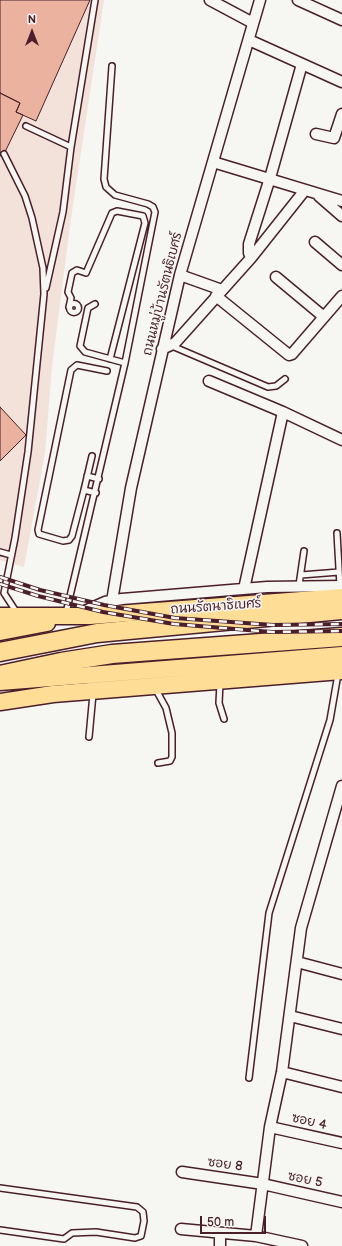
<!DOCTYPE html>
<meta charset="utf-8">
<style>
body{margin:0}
#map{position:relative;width:342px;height:1246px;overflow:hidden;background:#f6f6f2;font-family:"Balsamiq Sans",sans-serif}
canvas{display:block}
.north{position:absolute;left:12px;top:12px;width:40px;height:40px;-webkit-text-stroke:3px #f6f6f2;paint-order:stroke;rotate:0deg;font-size:11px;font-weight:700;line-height:16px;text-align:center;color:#4a1f2b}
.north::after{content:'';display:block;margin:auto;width:14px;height:18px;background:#4a1f2b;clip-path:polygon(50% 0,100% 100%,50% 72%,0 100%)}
.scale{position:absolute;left:200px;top:1216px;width:66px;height:18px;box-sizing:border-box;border:2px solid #4a1f2b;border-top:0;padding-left:5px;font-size:12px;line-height:14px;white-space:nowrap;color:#4a1f2b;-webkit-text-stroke:3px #f6f6f2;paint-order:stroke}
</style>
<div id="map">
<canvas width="342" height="1246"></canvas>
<div class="north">N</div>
<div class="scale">50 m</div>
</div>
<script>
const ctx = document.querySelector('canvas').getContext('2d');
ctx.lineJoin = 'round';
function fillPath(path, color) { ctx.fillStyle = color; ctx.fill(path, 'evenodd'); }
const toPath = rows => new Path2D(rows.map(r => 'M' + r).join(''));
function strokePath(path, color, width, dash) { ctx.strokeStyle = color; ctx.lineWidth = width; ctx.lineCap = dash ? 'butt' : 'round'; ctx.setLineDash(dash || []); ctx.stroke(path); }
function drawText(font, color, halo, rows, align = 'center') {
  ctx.font = font + ' "Balsamiq Sans","Playpen Sans Thai",sans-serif'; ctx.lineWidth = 3; ctx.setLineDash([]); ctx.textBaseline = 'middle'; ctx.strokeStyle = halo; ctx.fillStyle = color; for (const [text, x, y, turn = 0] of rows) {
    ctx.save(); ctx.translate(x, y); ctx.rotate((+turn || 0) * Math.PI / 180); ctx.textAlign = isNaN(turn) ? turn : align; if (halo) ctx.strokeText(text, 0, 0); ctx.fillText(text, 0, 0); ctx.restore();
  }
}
fillPath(toPath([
 [0,0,104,0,71,218,52,366,45,453,24,567,0,560]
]), '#f2e2d9');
const building = toPath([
 [0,0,90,0,36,121,16,112,20,103,0,93,0,0],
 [0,93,20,103,16,112,23,115,4,154,0,156,0,93],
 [0,407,26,435,0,461,0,407]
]);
fillPath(building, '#eab29f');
strokePath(building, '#4a1f2b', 1);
const service = toPath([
 [26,126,71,147],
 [4,154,25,196,32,218,43,268,44,294,28,452,15,538,4,593,17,613],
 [46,288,63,212,71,147,95,0],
 '69.5 308a4.5 4.5 0 1 1 9 0a4.5 4.5 0 1 1-9 0Z',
 [95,304,88,308,80,346,85,352,125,363],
 [69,307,71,298,68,292,72,273,77,270,86,273,112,213,117,211,143,216,145,223,110,359],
 [172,346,268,387,276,386,285,379],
 [87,476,99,479],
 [84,490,92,456],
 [96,493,84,490,72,536,69,540,63,541,39,534,38,530,71,370,77,365,107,371],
 [337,533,340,586],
 [0,552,11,555],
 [301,575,339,572],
 [299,585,304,551],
 [66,613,125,363,155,212,153,207,148,204,115,195,106,187,104,179,112,66],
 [220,683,219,703,224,719],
 [155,688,166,708,172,733,172,757,170,761,158,763],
 [89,737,93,694],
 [249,1078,269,913,330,720,338,674],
 [0,1188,137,1207,143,1212,144,1221,141,1236,135,1238,96,1232,72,1233,64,1239,0,1230]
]);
const minor = toPath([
 [210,0,253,23],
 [298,0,342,20],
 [249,40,342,82],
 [316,134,334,138,342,114],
 [213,162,342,201],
 [319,196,342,216],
 [315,242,342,265],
 [251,258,249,253,249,244,270,178,302,64],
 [180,275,222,290],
 [276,277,324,317],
 [216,296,289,355,292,354,342,296],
 [162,349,175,343,251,258,305,190],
 [209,381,283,412,244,589],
 [283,412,342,440],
 [112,601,131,488,180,275,260,0],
 [78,614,105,602,122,599,267,587,342,586],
 [297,962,342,974],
 [290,1016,342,1029],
 [282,1072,342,1087],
 [270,1127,342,1143],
 [182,1172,263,1184,342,1202],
 [181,1229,256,1236,302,1246],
 [256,1236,270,1127,282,1072,301,928,342,786],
 [220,1246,220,1233]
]);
const primary = toPath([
 [0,616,90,616,342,597],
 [0,632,47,623],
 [0,682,342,655],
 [0,702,53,694,342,671]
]);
const motorway = toPath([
 [0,652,97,633,342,610],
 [0,675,61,662,112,654,342,637]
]);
strokePath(service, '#4a1f2b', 8);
strokePath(minor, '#4a1f2b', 13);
strokePath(primary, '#4a1f2b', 19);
strokePath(motorway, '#4a1f2b', 21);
strokePath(service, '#f6f6f2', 5);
strokePath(minor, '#f6f6f2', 10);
strokePath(primary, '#fedd96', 16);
strokePath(motorway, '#fedd96', 18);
const rail = toPath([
 [0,577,40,590,104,605,175,618,273,625,342,624],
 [0,584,38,596,103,612,174,624,272,632,342,631]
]);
strokePath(rail, '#4a1f2b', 4);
strokePath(rail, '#f6f6f2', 2.5, [8]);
drawText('13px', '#4a1f2b', '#f6f6f2', [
 ["ถนนหมู่บ้านรัตนธิเบศร์",163,294,-76],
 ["ถนนรัตนาธิเบศร์",216,607,-4],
 ["ซอย 4",309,1122,13],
 ["ซอย 8",225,1165,8],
 ["ซอย 5",305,1180,12]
]);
</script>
